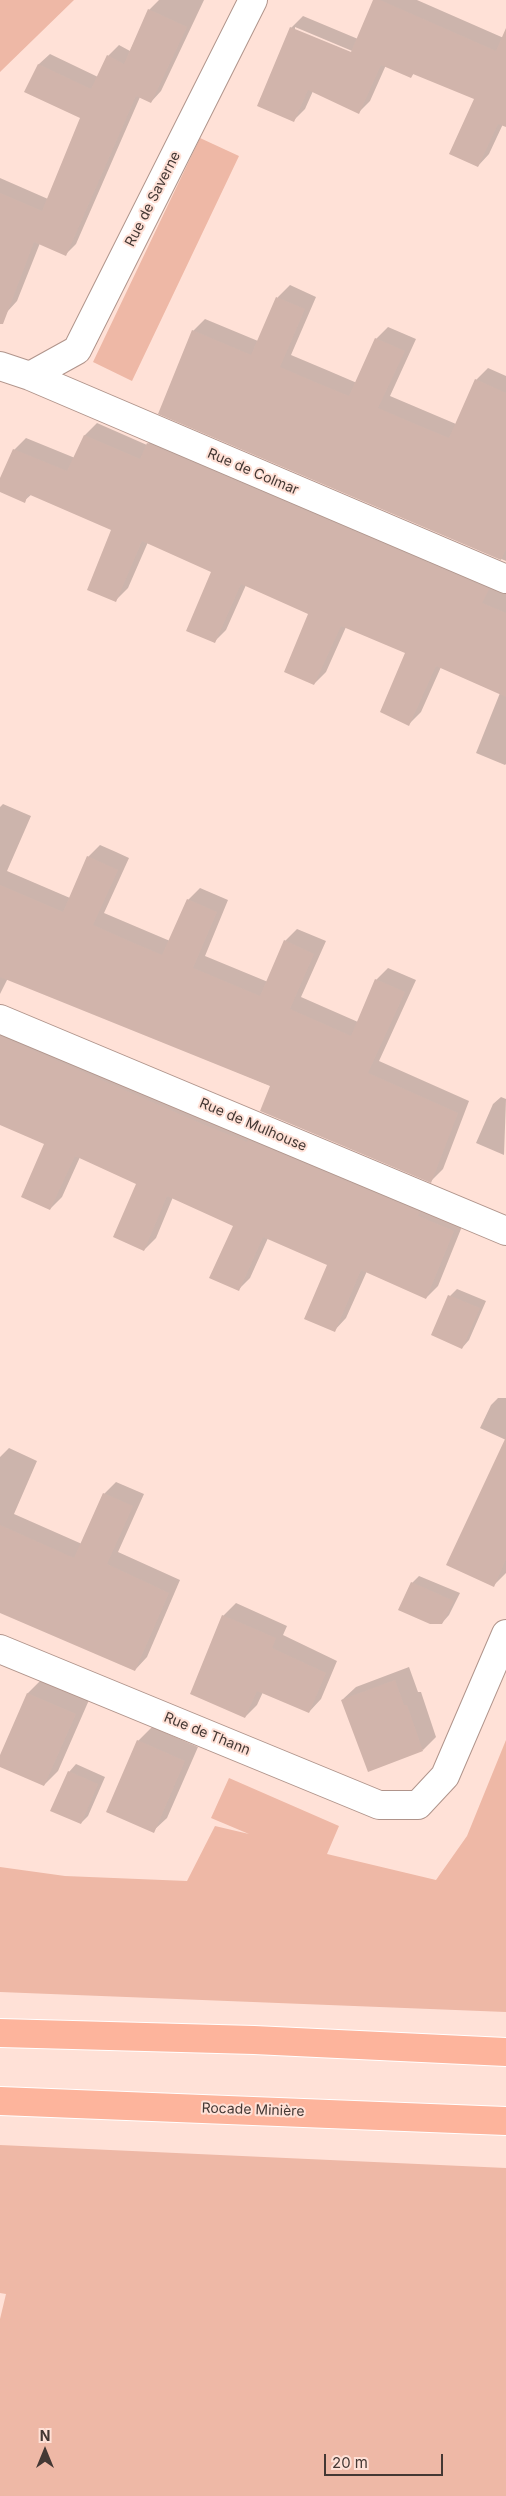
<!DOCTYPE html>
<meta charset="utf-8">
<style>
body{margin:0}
#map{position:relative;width:506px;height:2496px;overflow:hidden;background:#ffe1d7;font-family:Inter,sans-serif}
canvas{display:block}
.north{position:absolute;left:20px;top:2426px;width:50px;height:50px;-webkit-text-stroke:4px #ffe1d7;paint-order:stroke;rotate:0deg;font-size:14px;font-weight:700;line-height:20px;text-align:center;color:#443834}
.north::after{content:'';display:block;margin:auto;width:18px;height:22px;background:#443834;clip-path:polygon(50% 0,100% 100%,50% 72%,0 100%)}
.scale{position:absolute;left:324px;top:2454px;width:119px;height:22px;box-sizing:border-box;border:2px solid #443834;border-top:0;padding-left:6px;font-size:15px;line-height:18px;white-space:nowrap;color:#443834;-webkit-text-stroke:4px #ffe1d7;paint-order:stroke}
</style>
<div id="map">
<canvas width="506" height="2496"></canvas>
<div class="north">N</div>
<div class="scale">20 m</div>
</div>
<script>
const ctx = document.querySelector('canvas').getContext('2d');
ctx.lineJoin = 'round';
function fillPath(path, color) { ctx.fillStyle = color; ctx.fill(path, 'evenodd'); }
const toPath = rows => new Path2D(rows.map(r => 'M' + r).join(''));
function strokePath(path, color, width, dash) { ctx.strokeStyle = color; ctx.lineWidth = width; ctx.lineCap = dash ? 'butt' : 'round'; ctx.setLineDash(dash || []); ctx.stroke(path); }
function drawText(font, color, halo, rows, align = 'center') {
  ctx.font = font + ' Inter,sans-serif'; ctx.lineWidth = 4; ctx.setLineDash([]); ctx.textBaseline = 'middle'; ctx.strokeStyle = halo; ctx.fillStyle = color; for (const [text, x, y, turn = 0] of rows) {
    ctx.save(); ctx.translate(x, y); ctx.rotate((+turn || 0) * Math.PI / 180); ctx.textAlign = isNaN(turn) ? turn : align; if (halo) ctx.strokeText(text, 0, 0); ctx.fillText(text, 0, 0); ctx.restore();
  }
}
fillPath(toPath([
 [0,0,74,0,0,72],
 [200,138,239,156,132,381,93,362],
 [506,1740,506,2012,0,1992,0,1867,65,1876,187,1881,215,1826,249,1834,211,1818,229,1778,339,1826,327,1854,436,1880,467,1836],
 [0,2145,506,2168,506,2496,0,2496,0,2319,6,2294,0,2293]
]), '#eeb8a6');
fillPath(toPath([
 [159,0,204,0,161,91,151,102,140,97,76,244,66,254,40,243,17,301,7,312,0,309,0,178,48,199,82,117,26,91,39,64,50,54,98,77,108,56,119,45,130,51,149,10],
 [375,0,417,0,506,39,506,126,503,124,489,154,478,166,476,98,414,73,411,77,386,65,370,101,359,112,313,91,305,109,294,120,258,105,291,28,303,16,358,39],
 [295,27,357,53,357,55,295,30],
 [290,285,316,297,291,355,329,371,357,383,376,339,388,327,416,339,390,396,456,424,476,380,488,368,506,376,506,561,160,413,193,331,205,319,258,341,278,297],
 [97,423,147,445,160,431,506,579,506,764,505,765,476,753,500,693,441,667,421,712,409,724,407,653,346,627,326,672,314,684,310,613,246,585,226,630,214,642,213,571,148,542,128,588,116,600,113,529,32,494,24,501,0,490,0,481,14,450,26,438,75,458,85,435],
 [3,804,31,816,7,871,70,898,88,857,100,845,116,852,129,858,104,913,170,941,188,900,200,888,228,900,205,956,268,982,285,941,297,929,326,941,301,997,358,1022,376,980,388,968,416,980,379,1061,469,1101,443,1169,431,1181,271,1086,8,978,0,994,0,807],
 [0,1017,465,1219,438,1286,426,1298,367,1271,346,1318,334,1331,329,1264,268,1238,250,1278,238,1290,234,1225,173,1197,156,1238,144,1250,138,1184,80,1157,62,1197,50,1209,45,1143,0,1124],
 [501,1097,506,1099,504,1155,476,1143,493,1104],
 [457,1289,486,1301,469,1340,462,1348,450,1296],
 [498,1398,506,1398,506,1440,480,1428,491,1405],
 [9,1448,37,1461,14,1514,82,1544,104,1494,116,1482,144,1494,118,1552,180,1580,147,1657,135,1670,0,1611,0,1457],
 [506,1469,506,1573,494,1585],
 [419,1576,460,1593,449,1615,442,1623,412,1583],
 [236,1603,287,1626,283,1635,337,1661,321,1699,309,1712,263,1692,257,1705,245,1717,223,1616],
 [409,1667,418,1692,421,1692,436,1737,423,1750,342,1700,356,1687],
 [41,1680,89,1700,58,1771,44,1785,0,1766,0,1758,28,1693],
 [152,1727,198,1747,167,1818,153,1831,138,1741],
 [76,1764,105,1777,88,1816,81,1823,69,1772]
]), '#0003');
fillPath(toPath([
 [373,0,380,0,496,51,506,28,506,127,498,124,478,167,449,154,474,99,413,74,411,78,381,65,359,114,308,90,294,122,257,106,290,27,351,52],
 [148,9,187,27,151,103,136,96,66,256,34,242,3,324,0,324,0,193,42,211,80,118,24,92,38,64,91,89,107,55,124,64],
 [276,297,305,309,280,367,317,383,349,396,375,338,405,351,378,408,415,424,449,438,475,379,506,393,506,549,501,560,158,414,192,330,251,355],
 [84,435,140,459,147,443,489,589,482,603,506,613,506,697,436,666,409,726,380,712,405,653,341,626,314,685,284,672,308,614,241,584,215,643,186,631,211,572,142,541,116,602,87,590,111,530,28,494,25,503,0,492,0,478,13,449,67,471],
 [87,856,118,870,93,925,129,941,162,955,187,899,217,912,193,968,260,996,284,940,314,954,290,1009,351,1036,375,979,405,992,368,1073,458,1113,431,1183,260,1111,270,1086,0,977,0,885,63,912],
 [0,1036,207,1126,247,1142,248,1140,420,1212,418,1216,454,1231,426,1299,361,1270,335,1332,304,1319,327,1265,263,1237,239,1291,209,1278,233,1226,167,1196,144,1251,113,1237,136,1184,75,1156,50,1210,21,1197,44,1144,0,1125],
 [448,1295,480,1308,462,1349,431,1335],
 [506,1437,506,1559,494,1587,446,1565],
 [103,1493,133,1506,107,1564,169,1593,135,1671,0,1613,0,1525,74,1558],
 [411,1582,454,1601,442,1624,430,1624,398,1610],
 [222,1615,276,1638,272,1648,326,1673,309,1713,257,1691,245,1718,190,1694],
 [395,1680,404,1705,407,1705,423,1751,368,1772,341,1700],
 [27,1693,76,1714,44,1786,0,1767,0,1755],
 [137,1740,185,1761,154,1833,106,1812],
 [68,1771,98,1784,81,1824,50,1811]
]), '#d1b4ab');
const street = toPath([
 [0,366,30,376,506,579],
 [30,376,77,350,253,0],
 [0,1019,506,1231],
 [0,1649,379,1805,418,1805,445,1776,506,1634]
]);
const highway = toPath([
 [0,2033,254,2040,506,2052],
 [0,2101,506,2121]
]);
strokePath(street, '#b0948b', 30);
strokePath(highway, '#fff', 30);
strokePath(street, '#fff', 28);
strokePath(highway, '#fdb49c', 28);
drawText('14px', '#443834', '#ffe1d7', [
 ["Rue de Saverne",153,199,-63],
 ["Rue de Colmar",253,472,23],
 ["Rue de Mulhouse",253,1125,23],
 ["Rue de Thann",207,1734,22],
 ["Rocade Minière",253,2110,2]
]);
</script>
